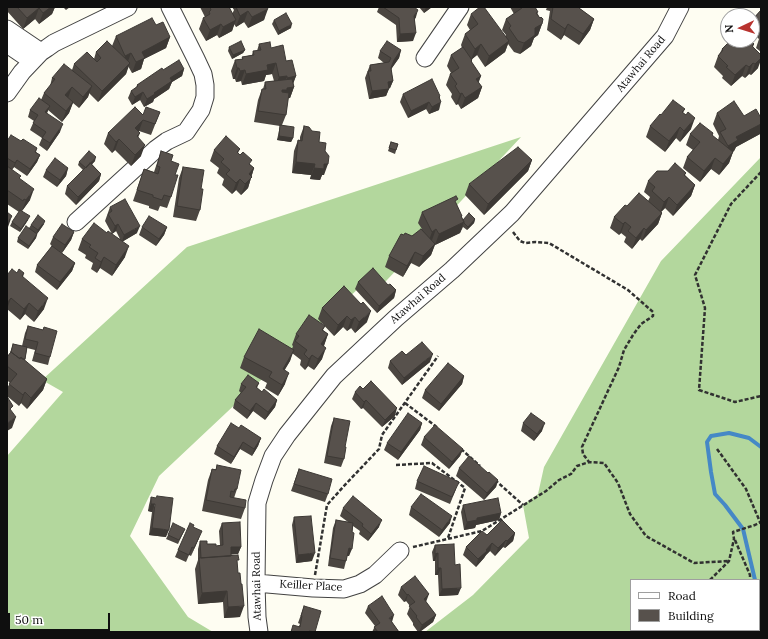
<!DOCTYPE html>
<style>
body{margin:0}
#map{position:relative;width:768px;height:639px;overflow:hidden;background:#fefdf2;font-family:Lora,serif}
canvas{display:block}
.frame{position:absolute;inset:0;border:8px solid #0f0f0f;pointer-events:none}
.legend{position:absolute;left:630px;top:579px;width:130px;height:52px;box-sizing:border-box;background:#fff;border:1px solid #9f9f9f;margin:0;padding:5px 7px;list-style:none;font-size:12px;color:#0f0f0f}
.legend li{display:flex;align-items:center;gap:8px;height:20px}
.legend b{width:20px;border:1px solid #9f9f9f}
.north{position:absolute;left:720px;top:8px;width:40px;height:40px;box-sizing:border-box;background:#fff;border:1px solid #9f9f9f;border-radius:50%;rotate:266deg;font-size:11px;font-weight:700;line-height:16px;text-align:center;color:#0f0f0f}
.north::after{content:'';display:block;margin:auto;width:14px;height:18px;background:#b8332f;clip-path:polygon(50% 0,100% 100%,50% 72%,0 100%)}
.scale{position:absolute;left:8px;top:613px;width:102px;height:18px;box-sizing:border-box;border:2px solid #0f0f0f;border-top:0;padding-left:5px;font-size:12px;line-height:14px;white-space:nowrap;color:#0f0f0f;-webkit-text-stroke:3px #fff;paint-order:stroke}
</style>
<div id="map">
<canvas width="768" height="639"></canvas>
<div class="frame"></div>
<ul class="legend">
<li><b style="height:5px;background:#fff"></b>Road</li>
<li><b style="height:11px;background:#57514c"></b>Building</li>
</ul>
<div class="north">N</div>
<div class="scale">50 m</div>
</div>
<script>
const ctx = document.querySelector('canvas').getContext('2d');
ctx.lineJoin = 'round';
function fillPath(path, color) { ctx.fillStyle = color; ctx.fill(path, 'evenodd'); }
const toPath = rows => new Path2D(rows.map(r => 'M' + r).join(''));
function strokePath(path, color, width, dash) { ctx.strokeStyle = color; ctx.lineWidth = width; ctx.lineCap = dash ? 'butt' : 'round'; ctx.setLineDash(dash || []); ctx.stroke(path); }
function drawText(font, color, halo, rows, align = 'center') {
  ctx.font = font + ' Lora,serif'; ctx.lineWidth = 4; ctx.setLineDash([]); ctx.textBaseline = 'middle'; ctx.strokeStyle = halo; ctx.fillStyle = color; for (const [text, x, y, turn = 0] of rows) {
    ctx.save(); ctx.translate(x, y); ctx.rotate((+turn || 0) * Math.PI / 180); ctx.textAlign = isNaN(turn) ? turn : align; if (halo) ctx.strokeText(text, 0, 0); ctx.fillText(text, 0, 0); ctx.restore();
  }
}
fillPath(toPath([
 [521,137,372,296,361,286,159,476,130,536,188,617,213,632,7,632,7,456,63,392,42,380,187,247],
 [761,157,761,632,425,632,473,595,529,538,523,505,538,494,544,467,661,261],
 [631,580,759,580,759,630,631,630]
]), '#b3d79d');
strokePath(toPath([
 [755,580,743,529,725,505,715,494,711,472,707,442,711,436,729,433,749,438,761,447],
 [759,595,761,603],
 [759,612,761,609],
 [745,632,747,630]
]), '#4588c6', 4);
const minor = toPath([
 [7,29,41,52],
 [7,44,32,61],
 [425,58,460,7],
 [7,93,22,72,41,52,47,48,54,43,128,7],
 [76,222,156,149,167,141,186,132,201,110,205,97,205,85,203,74,196,59,170,7],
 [256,583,313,588,344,589,360,584,375,575,400,551],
 [259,632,257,617,256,583,257,503,264,480,273,456,287,435,334,376,396,318,452,270,512,213,665,36,680,7]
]);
strokePath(minor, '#424242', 19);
strokePath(toPath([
 [761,172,731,204,695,275,705,308,699,390,735,402,761,396],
 [513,232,520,241,525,243,536,242,549,243,628,290,653,312,653,316,641,324,633,335,624,350,619,367,582,447,583,454,589,462],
 [405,403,438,428],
 [461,449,480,466],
 [717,449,746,489,760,522],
 [396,465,432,463,465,488,448,538],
 [495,480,523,505],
 [735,540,750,575,750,580],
 [413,547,482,531,546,491,559,480,571,474,577,466,589,462,604,463,618,483,630,514,646,536,694,563,729,561],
 [315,575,327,505,343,487,379,449,382,435,438,356],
 [710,580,729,561,734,539,733,532,755,525,761,522],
 [663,632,665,630],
 [737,632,738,630]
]), '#313131', 2.5, [4, 2]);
strokePath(minor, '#fff', 17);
fillPath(toPath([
 [7,7,55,7,52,14,39,24,35,19,23,29,7,11],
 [63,7,70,7,66,10],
 [200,7,230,7,230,8,232,14,234,10,232,7,267,7,264,20,248,28,244,22,236,27,234,24,232,31,219,38,217,35,206,41,199,29,203,18,205,17],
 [379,7,414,7,416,17,415,19,413,41,397,42,396,25,377,12],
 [419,7,432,7,424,13],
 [510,7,535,7,542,24,538,35,534,38,531,46,520,54,514,52,508,44,505,52,485,67,477,55,472,59,472,63,481,76,478,82,482,87,478,98,461,109,458,104,456,105,451,97,452,94,446,85,450,74,451,73,447,66,451,55,462,48,461,45,465,34,470,30,467,25,471,14,506,36,506,35,502,30,506,19,514,14],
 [547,7,579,7,579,8,594,19,590,30,579,45,564,35,561,40,547,30,550,11,546,10],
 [761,10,761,52,756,48,759,39,752,33,752,23,753,19],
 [274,20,291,28,278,35,272,24],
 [156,25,170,37,166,48,144,59,141,69,132,73,128,66,126,74,98,102,89,93,88,97,79,108,73,103,69,113,62,122,48,110,47,113,60,132,47,151,39,145,42,138,30,130,34,121,28,117,30,110,41,100,44,93,50,86,52,78,72,70,74,64,94,59,96,52,112,46,116,36],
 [732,42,754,44,753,47,758,68,751,75,749,74,745,78,742,76,731,86,722,78,723,76,714,67,718,56,720,53,722,49],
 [259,44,271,48,286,61,296,76,293,83,294,87,290,98,288,98,286,115,282,125,293,138,291,142,277,140,280,126,254,122,258,100,262,89,263,89,265,82,274,81,272,74,266,75,264,81,242,85,241,81,236,82,235,79,233,79,231,71,235,60,242,59,242,57,252,55,253,51,257,51],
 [229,47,245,50,243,53,232,59,228,51],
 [401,50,399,58,391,69,393,81,390,88,389,88,386,96,369,99,365,78,370,65,384,63,378,58,380,51],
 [184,69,182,76,172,82,169,89,154,99,153,102,144,107,140,100,132,105,128,98,131,91,136,88,137,85,163,70],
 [403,94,440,96,440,98,439,110,429,114,426,109,408,118,400,102],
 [685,109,683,113,686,115,691,129,680,142,676,138,665,152,646,137,650,126,661,115],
 [160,112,151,135,139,131,138,132,140,133,138,138,141,156,131,166,115,150,112,153,104,144,108,133,143,115],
 [717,113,744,116,761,118,761,130,760,134,736,147,734,151,733,152,729,163,719,175,711,169,700,182,683,168,687,157,693,150,686,145,690,134,713,133,712,136,718,140,719,136,713,124],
 [304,126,319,142,325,151,324,175,322,175,320,180,310,179,311,175,292,173,294,151,298,140,300,140,300,137],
 [7,141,21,141,37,148,36,152,40,155,37,162,27,176,14,167,12,170,20,179,30,200,22,211,19,212,7,204],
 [391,142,398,144,395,154,388,151],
 [240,149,238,153,254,168,248,188,241,195,236,190,232,194,222,185,224,179,217,173,219,168,210,161,214,150],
 [161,151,171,161,175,175,171,197,167,208,160,206,158,211,149,208,149,206,133,201,144,169,154,172],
 [532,160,528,171,484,215,465,195,469,184],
 [95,161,92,164,101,174,99,181,76,205,65,194,67,186,83,170,78,165,79,162],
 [183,167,201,189,200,210,196,221,173,217,179,178],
 [68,168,66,176,57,187,43,177,46,170],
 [686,173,685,175,695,185,691,196,673,216,665,208,661,212,662,213,658,224,642,241,640,239,632,249,624,242,626,237,621,233,619,235,610,228,614,217,627,206,648,201,650,197,644,192,648,181],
 [456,203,463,220,475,219,474,223,467,230,463,227,460,233,435,245,431,255,419,267,411,263,403,277,385,267,389,256,404,235,412,236,422,229,418,223,422,212],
 [110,207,137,233,123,241,125,257,112,276,100,268,97,273,91,269,93,263,85,258,86,255,78,250,82,239,107,233,120,239,116,231,112,234,105,221],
 [28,220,20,232,10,226,12,222],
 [44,224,37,234,36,238,28,249,17,242,18,238,29,228,31,225],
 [142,227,167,227,164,235,156,246,139,235],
 [74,232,71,240,62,253,54,247,75,263,72,271,57,290,35,272,37,265,52,246,50,244,53,237],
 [17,273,24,273,23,277,44,309,34,322,25,314,20,320,7,309,7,275],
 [358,282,396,290,394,298,377,313,355,289],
 [344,286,367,322,355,333,351,328,347,331,343,327,334,336,318,319,322,308],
 [28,326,43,330,44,327,50,357,48,365,32,361,35,350,27,348,25,361,47,379,43,390,27,409,21,403,19,406,7,396,7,388,10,383,7,380,7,357,10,353,13,344,22,346,25,333],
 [325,326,323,330,328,334,324,346,322,359,314,370,308,366,305,370,300,365,301,360,292,353,290,361,284,370,285,384,278,396,265,388,267,383,240,368,244,357,292,349,293,346,292,345,296,334],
 [406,355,430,362,402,385,388,368,390,361],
 [464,376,462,384,439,411,422,398,425,390],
 [259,383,257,388,262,392,277,400,275,407,265,420,253,411,247,419,233,408,235,400,241,393,239,391,241,384],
 [363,389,395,416,382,427,363,408,361,409,352,399,355,392],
 [334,418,345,447,344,459,341,467,324,463,331,426],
 [422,423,420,430,398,460,384,450,387,443],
 [523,423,542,431,534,441,521,431],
 [239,428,261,438,258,446,252,456,240,449,231,464,214,454,217,446],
 [424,437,463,449,460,456,449,469,421,445],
 [217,465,237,489,234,498,245,508,241,519,202,511,208,480,212,469,216,469],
 [459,468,488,473,498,480,496,487,484,500,456,476],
 [299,469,328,494,325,502,291,491],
 [417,481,456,489,450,504,415,489],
 [151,497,166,537,149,535,152,512,148,511,149,505],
 [463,505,501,513,499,520,476,525,475,528,464,530,461,512],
 [411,507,450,523,439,537,409,515],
 [343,508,379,527,368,541,359,534,360,531,353,526,349,556,347,556,346,561,344,569,328,566,333,528,336,520,348,522,340,516],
 [294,517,312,561,296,563,292,525],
 [222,523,241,547,238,554,231,554,231,556,237,565,240,617,224,618,223,602,198,604,195,569,198,560,198,549,200,541,207,544,216,546,220,545,219,531],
 [193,527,199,538,191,556,189,555,186,562,175,557,178,550],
 [185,529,178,544,166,539,168,535],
 [515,533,513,541,505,548,503,547,495,556,490,551,486,555,484,558,476,567,463,555,466,547,487,535],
 [435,545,455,565,458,595,439,596,438,575,435,575,435,561,433,561,432,552],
 [401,587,426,602,436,615,433,622,420,632,418,632,413,625,413,623,407,614,410,606,406,601,404,602,398,595],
 [304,606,315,632,291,632,299,626,300,624,298,623],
 [368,606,392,622,399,632,372,632,375,626,365,613]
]), '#4b4641');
fillPath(toPath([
 [51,7,55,7,52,14,39,24,43,13],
 [426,7,432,7,424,13],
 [39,8,35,19,23,29,27,18],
 [268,9,264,20,248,28,252,17],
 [418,10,416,17,412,23,414,16],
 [248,11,244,22,236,27,240,16],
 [594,19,590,30,579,45,583,34],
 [236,20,232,31,219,38,223,27],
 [221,24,217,35,206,41,210,30],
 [292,24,291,28,278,35,279,31],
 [542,24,538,35,534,38,531,46,520,54,524,43,535,28],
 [568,24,564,35,561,40,565,29],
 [416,33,413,41,397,42,400,34],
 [170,37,166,48,144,59,141,69,132,73,136,62,142,52],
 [509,41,505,52,485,67,489,56],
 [481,44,477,55,471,60,475,49],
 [245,50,243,53,232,59,233,55],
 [401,50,399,58,392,68,388,75,394,60],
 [131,53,127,64,121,67,125,56],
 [761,58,761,60,758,68,751,75,755,64],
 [130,63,126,74,98,102,102,91],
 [276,63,272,74,266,75,264,81,242,85,246,74,267,65],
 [753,63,749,74,745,78,749,67],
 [746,65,742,76,731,86,735,75],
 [237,68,239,68,235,79,233,79],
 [184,69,182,76,172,82,169,89,154,99,153,102,144,107,147,99,170,78],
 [245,70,241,81,236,82,240,71],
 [287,76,283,87,275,88,279,77],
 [296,76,292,87,283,89,287,78],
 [481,76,477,87,476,79],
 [393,81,390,88,385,89,388,82],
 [92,86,88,97,79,108,83,97],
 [72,87,68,98,65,95],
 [294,87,290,98,284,99,283,101,282,90,287,88],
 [482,87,478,98,461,109,465,98],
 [389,89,386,96,369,99,372,91],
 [143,92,140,100,132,105,135,97],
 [462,93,458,104,456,105,460,94],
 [73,102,69,113,62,122,66,111],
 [429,102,426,109,408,118,411,111],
 [441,102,439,110,429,114,432,107],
 [50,106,47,113,43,120,45,112],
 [695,118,691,129,680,142,684,131],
 [143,120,139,131,131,139,135,128],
 [63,124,60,132,47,151,50,143],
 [761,124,761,130,760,134,736,147,734,151,724,157,728,146,736,137],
 [680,127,676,138,665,152,669,141],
 [279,136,293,138,291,142,277,140],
 [119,139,115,150,112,153,116,142],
 [145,145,141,156,131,166,135,155],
 [733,152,729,163,719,175,723,164],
 [40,155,37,162,27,176,30,169],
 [96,157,95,161,85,172,86,168],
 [715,158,711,169,700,182,704,171],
 [17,160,14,167,12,170,15,163],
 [532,160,528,171,484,215,488,204],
 [296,162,315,164,311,175,292,173],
 [324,164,328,164,324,175,322,175,320,180,310,179,314,168],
 [68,168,66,176,57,187,60,180],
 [254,168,248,188,241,195,249,174],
 [101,174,99,181,76,205,78,197],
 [240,179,236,190,232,194,236,183],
 [695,185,691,196,673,216,677,205],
 [34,189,30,200,22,211,26,200],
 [669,197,665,208,660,213,664,202],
 [662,213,658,224,642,241,646,230],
 [12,216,8,227,7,228,7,223],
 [30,216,28,220,20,232,21,229],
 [461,216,462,216,459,225,464,222,460,233,435,245,439,234],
 [475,219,474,223,467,230,468,227],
 [45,221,44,224,37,234,38,230],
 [625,222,621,233,619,235,623,224],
 [118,224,116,231,112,234,115,226],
 [140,226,137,233,122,242,124,235],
 [167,227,164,235,156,246,159,239],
 [644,228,640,239,632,249,636,238],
 [436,229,432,240,428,243,432,232],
 [74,232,71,240,62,253,65,245],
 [37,234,36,238,28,249,29,246],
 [435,244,431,255,419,267,423,256],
 [129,246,125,257,112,276,116,265],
 [415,252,411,263,403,277,407,266],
 [104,257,100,268,97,273,101,262],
 [75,263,72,271,57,290,60,282],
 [396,290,394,298,377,313,379,306],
 [11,298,7,309,7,303],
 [48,298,44,309,34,322,38,311],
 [29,303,25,314,20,320,24,309],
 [371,311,367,322,355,333,359,322],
 [347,316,343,327,334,336,338,325],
 [355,317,351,328,347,331,351,320],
 [328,334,324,345,317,355,321,344],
 [326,348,322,359,314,370,318,359],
 [294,350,290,361,279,380,283,369],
 [433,354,430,362,402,385,404,378],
 [312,355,308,366,305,370,309,359],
 [289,373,285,384,278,396,282,385],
 [464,376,462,384,439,411,441,404],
 [47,379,43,390,27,409,31,398],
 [25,392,21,403,19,406,23,395],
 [277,400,275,407,265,420,268,412],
 [366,400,363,408,361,409,364,402],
 [256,403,253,411,247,419,250,411],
 [397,408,395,416,382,427,385,420],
 [16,417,12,428,7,431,7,423],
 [422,423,420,430,398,460,401,452],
 [545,423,542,431,534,441,537,434],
 [261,438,258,446,252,456,254,449],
 [243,442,240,449,231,464,234,457],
 [463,449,460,456,449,469,452,462],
 [498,480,496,487,484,500,487,493],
 [151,504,155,504,152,512,148,511],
 [501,513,499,520,476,525,475,528,464,530,467,522,477,518],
 [452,516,450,523,439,537,442,530],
 [382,520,379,527,368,541,371,534],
 [152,528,169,530,166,537,149,535],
 [202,531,199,538,191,556,194,548],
 [515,533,513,541,505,548,507,541],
 [506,540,503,547,495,556,498,548],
 [492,543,490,551,486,555,484,558,476,567,478,559,486,550],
 [231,547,241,547,238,554,228,555],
 [349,548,352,549,349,556,346,556],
 [315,553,312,561,296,563,298,555],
 [438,553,435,561,433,561,435,554],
 [438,568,441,568,438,575,435,575],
 [461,588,458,595,439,596,442,589],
 [227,591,223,602,198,604,202,593],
 [408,594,406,601,404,602,407,595],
 [429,594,426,602,421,606,424,599],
 [244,606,240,617,224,618,228,607],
 [394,615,392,622,389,618],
 [436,615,433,622,419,632,422,625]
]), '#3d3935');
const building = toPath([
 [17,7,51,7,43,13,39,8,27,18,17,7],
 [210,7,229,7,236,20,223,27,221,24,210,30,203,18,210,14,209,12,211,10,210,7],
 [236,7,267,7,268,9,252,17,248,11,240,16,236,7],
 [383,7,414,7,418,10,414,16,416,33,400,34,399,18,383,7],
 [480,7,484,7,509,41,489,56,481,44,475,49,465,34,478,24,471,14,480,7],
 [521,7,535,7,538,12,536,13,540,18,541,17,543,19,542,24,535,28,535,35,524,43,518,41,509,28,511,26,506,19,522,8,521,7],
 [553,7,579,7,579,8,594,19,583,34,568,24,565,29,551,19,553,7],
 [761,10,761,26,753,19,761,10],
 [286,13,292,24,279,31,274,20,286,13],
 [152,18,156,25,163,22,170,37,142,52,145,58,136,62,131,53,125,56,116,36,152,18],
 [734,40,750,40,754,44,752,46,761,55,761,58,755,64,753,63,749,67,746,65,735,75,726,67,728,66,718,56,723,50,722,49,730,41,732,42,734,40],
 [107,41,130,63,102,91,74,64,87,52,97,62,101,58,96,52,107,41],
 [241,41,245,50,233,55,229,47,241,41],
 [387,41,401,50,394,60,391,68,393,81,388,82,389,89,372,91,368,71,371,71,370,65,389,62,391,58,380,51,387,41],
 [270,42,271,48,283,45,286,61,292,60,296,76,287,78,287,76,279,77,276,63,267,65,268,70,246,74,245,70,240,71,239,68,237,68,235,60,243,59,242,57,254,55,253,51,261,50,259,44,270,42],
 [463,47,472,60,471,61,481,76,476,79,482,87,465,98,462,93,460,94,455,86,457,84,450,74,459,68,451,55,463,47],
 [179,60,184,69,170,78,172,81,154,93,155,94,147,99,143,92,135,97,131,91,138,86,137,85,162,68,163,70,179,60],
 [64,64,92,86,83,97,72,87,65,95,73,102,66,111,44,93,55,79,52,78,64,64],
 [292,79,294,87,287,88,287,90,282,90,282,92,289,93,286,115,258,111,262,89,266,89,265,82,292,79],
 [432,79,440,96,439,97,441,102,432,107,429,102,411,111,403,94,432,79],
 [39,98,50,106,45,112,63,124,50,143,42,138,46,132,33,123,38,115,30,110,39,98],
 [673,100,685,109,682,112,686,115,688,112,695,118,684,131,680,127,669,141,650,126,660,114,661,115,673,100],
 [734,101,744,116,756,109,761,118,761,124,736,137,738,140,728,146,720,132,726,129,717,113,734,101],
 [135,107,143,115,146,107,160,112,155,124,143,120,135,128,140,133,137,136,145,145,135,155,119,139,116,142,108,133,135,107],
 [700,123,713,133,712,135,733,152,723,164,715,158,704,171,687,157,700,142,690,134,700,123],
 [280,125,294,127,293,138,279,136,280,125],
 [304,126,309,127,312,131,320,132,319,142,326,143,325,151,329,156,328,164,324,164,324,169,314,168,315,164,296,162,298,140,302,141,304,126],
 [11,135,21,141,23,139,37,148,35,152,40,155,30,169,17,160,15,163,7,158,7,141,11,135],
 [226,136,240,149,237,152,240,155,243,152,252,160,249,164,254,168,249,174,252,177,245,184,240,179,236,183,226,174,230,170,221,162,224,159,214,150,226,136],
 [391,142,398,144,396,150,389,148,391,142],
 [518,147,532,160,488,204,469,184,518,147],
 [89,151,96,157,86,168,79,162,89,151],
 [161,151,173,155,171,161,179,164,175,175,178,175,171,197,164,195,162,200,153,197,153,195,137,190,144,169,158,174,160,167,157,166,161,151],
 [55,158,68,168,60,180,46,170,55,158],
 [90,163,101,174,78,197,67,186,90,163],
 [675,163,686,173,684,175,695,185,677,205,669,197,664,202,652,191,655,187,648,181,657,171,668,171,675,163],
 [7,166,21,176,19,178,34,189,26,200,24,199,23,201,7,190,7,166],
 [183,167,204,170,201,189,203,189,200,210,177,206,183,167],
 [639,193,662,213,646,230,644,228,636,238,628,231,631,227,625,222,623,224,614,217,625,205,627,206,639,193],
 [456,196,458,199,455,201,462,216,461,216,464,222,439,234,436,229,432,232,422,212,456,196],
 [125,199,140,226,124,235,118,224,115,226,108,214,112,211,110,207,125,199],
 [20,210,30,216,21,229,12,222,20,210],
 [7,212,12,216,7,223,7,212],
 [469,213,475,219,468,227,464,223,464,222,463,220,469,213],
 [38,215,45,221,38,230,31,225,38,215],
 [149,216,167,227,159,239,142,227,149,216],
 [94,223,107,233,108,231,129,246,116,265,104,257,101,262,95,258,98,253,89,247,91,245,82,239,94,223],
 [62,224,74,232,65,245,53,237,62,224],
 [26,226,37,234,29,246,18,238,26,226],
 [421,229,435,244,423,256,415,252,407,266,389,256,401,234,404,235,405,233,412,236,421,229],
 [52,246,75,263,60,282,37,265,52,246],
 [373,268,388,285,390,284,396,290,379,306,358,282,373,268],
 [12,269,17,273,19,269,24,273,22,276,48,298,38,311,29,303,24,309,11,298,7,303,7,275,12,269],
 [344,286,361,304,363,302,371,311,359,322,355,317,351,320,347,316,338,325,322,308,344,286],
 [309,315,325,326,322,330,328,334,321,344,326,348,318,359,312,355,309,359,304,354,307,350,295,341,299,336,296,334,309,315],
 [28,326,43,330,44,327,57,331,50,357,35,353,38,342,25,339,28,326],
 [259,329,294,350,283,369,289,373,282,385,269,377,272,372,244,357,259,329],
 [422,342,433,354,404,378,390,361,402,351,406,355,422,342],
 [13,344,27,347,25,359,22,359,21,357,20,358,19,358,11,352,13,344],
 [11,352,20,359,21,357,47,379,31,398,25,392,23,395,9,384,17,374,7,366,7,357,11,352],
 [448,363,464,376,441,404,425,390,448,363],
 [248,375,259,383,256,387,262,392,264,389,277,400,268,412,256,403,250,411,235,400,246,387,241,384,248,375],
 [371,381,397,408,385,420,366,400,364,402,355,392,360,386,363,389,371,381],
 [8,398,13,406,10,409,16,417,7,423,7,399,8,398],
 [408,413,422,423,401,452,387,443,408,413],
 [531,413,545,423,537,434,523,423,531,413],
 [334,418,350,421,345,447,346,447,344,459,327,456,334,418],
 [231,423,239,428,241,425,261,438,254,449,243,442,234,457,217,446,231,423],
 [435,425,463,449,452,462,424,437,435,425],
 [469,456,488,473,489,472,498,480,487,493,459,468,469,456],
 [217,465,241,470,237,489,235,489,234,492,231,491,230,497,246,500,245,508,206,500,212,469,216,470,217,465],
 [424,466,459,482,452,497,417,481,424,466],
 [299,469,332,479,328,494,294,484,299,469],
 [421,494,452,516,442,530,411,507,421,494],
 [157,496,173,498,169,530,152,528,155,504,151,504,151,497,156,498,157,496],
 [353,496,382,520,371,534,362,526,363,524,343,508,353,496],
 [498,498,501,513,477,518,477,520,467,522,463,505,498,498],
 [311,516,315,553,298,555,294,517,311,516],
 [336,520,353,523,352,532,354,533,352,549,349,548,346,561,330,558,336,520],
 [502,520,515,533,507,541,506,540,498,548,492,543,486,550,487,551,478,559,466,547,482,531,487,535,502,520],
 [240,522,241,547,231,547,231,556,201,558,200,541,207,541,207,544,216,544,216,546,223,545,222,523,240,522],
 [173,523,185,529,179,540,168,535,173,523],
 [190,523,194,525,193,527,202,531,194,548,192,547,189,555,178,550,190,523],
 [454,544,455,565,460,564,461,588,442,589,441,568,438,568,438,553,435,554,435,545,454,544],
 [238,555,239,560,237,560,238,573,240,573,241,584,242,584,244,606,228,607,227,591,202,593,199,558,238,555],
 [415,576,429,594,424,599,436,615,422,625,416,617,417,616,409,606,415,602,408,594,407,595,401,587,415,576],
 [382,596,394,615,389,618,399,632,378,632,374,627,380,623,368,606,382,596],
 [304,606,321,611,315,632,309,631,309,632,291,632,293,625,300,627,302,616,301,616,304,606]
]);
fillPath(building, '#57514c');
strokePath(building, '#3d3935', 1);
drawText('11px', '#0f0f0f', '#fff', [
 ["Atawhai Road",641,64,-50],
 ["Atawhai Road",418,299,-41],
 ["Atawhai Road",257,586,-91],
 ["Keiller Place",311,586,3]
]);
</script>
